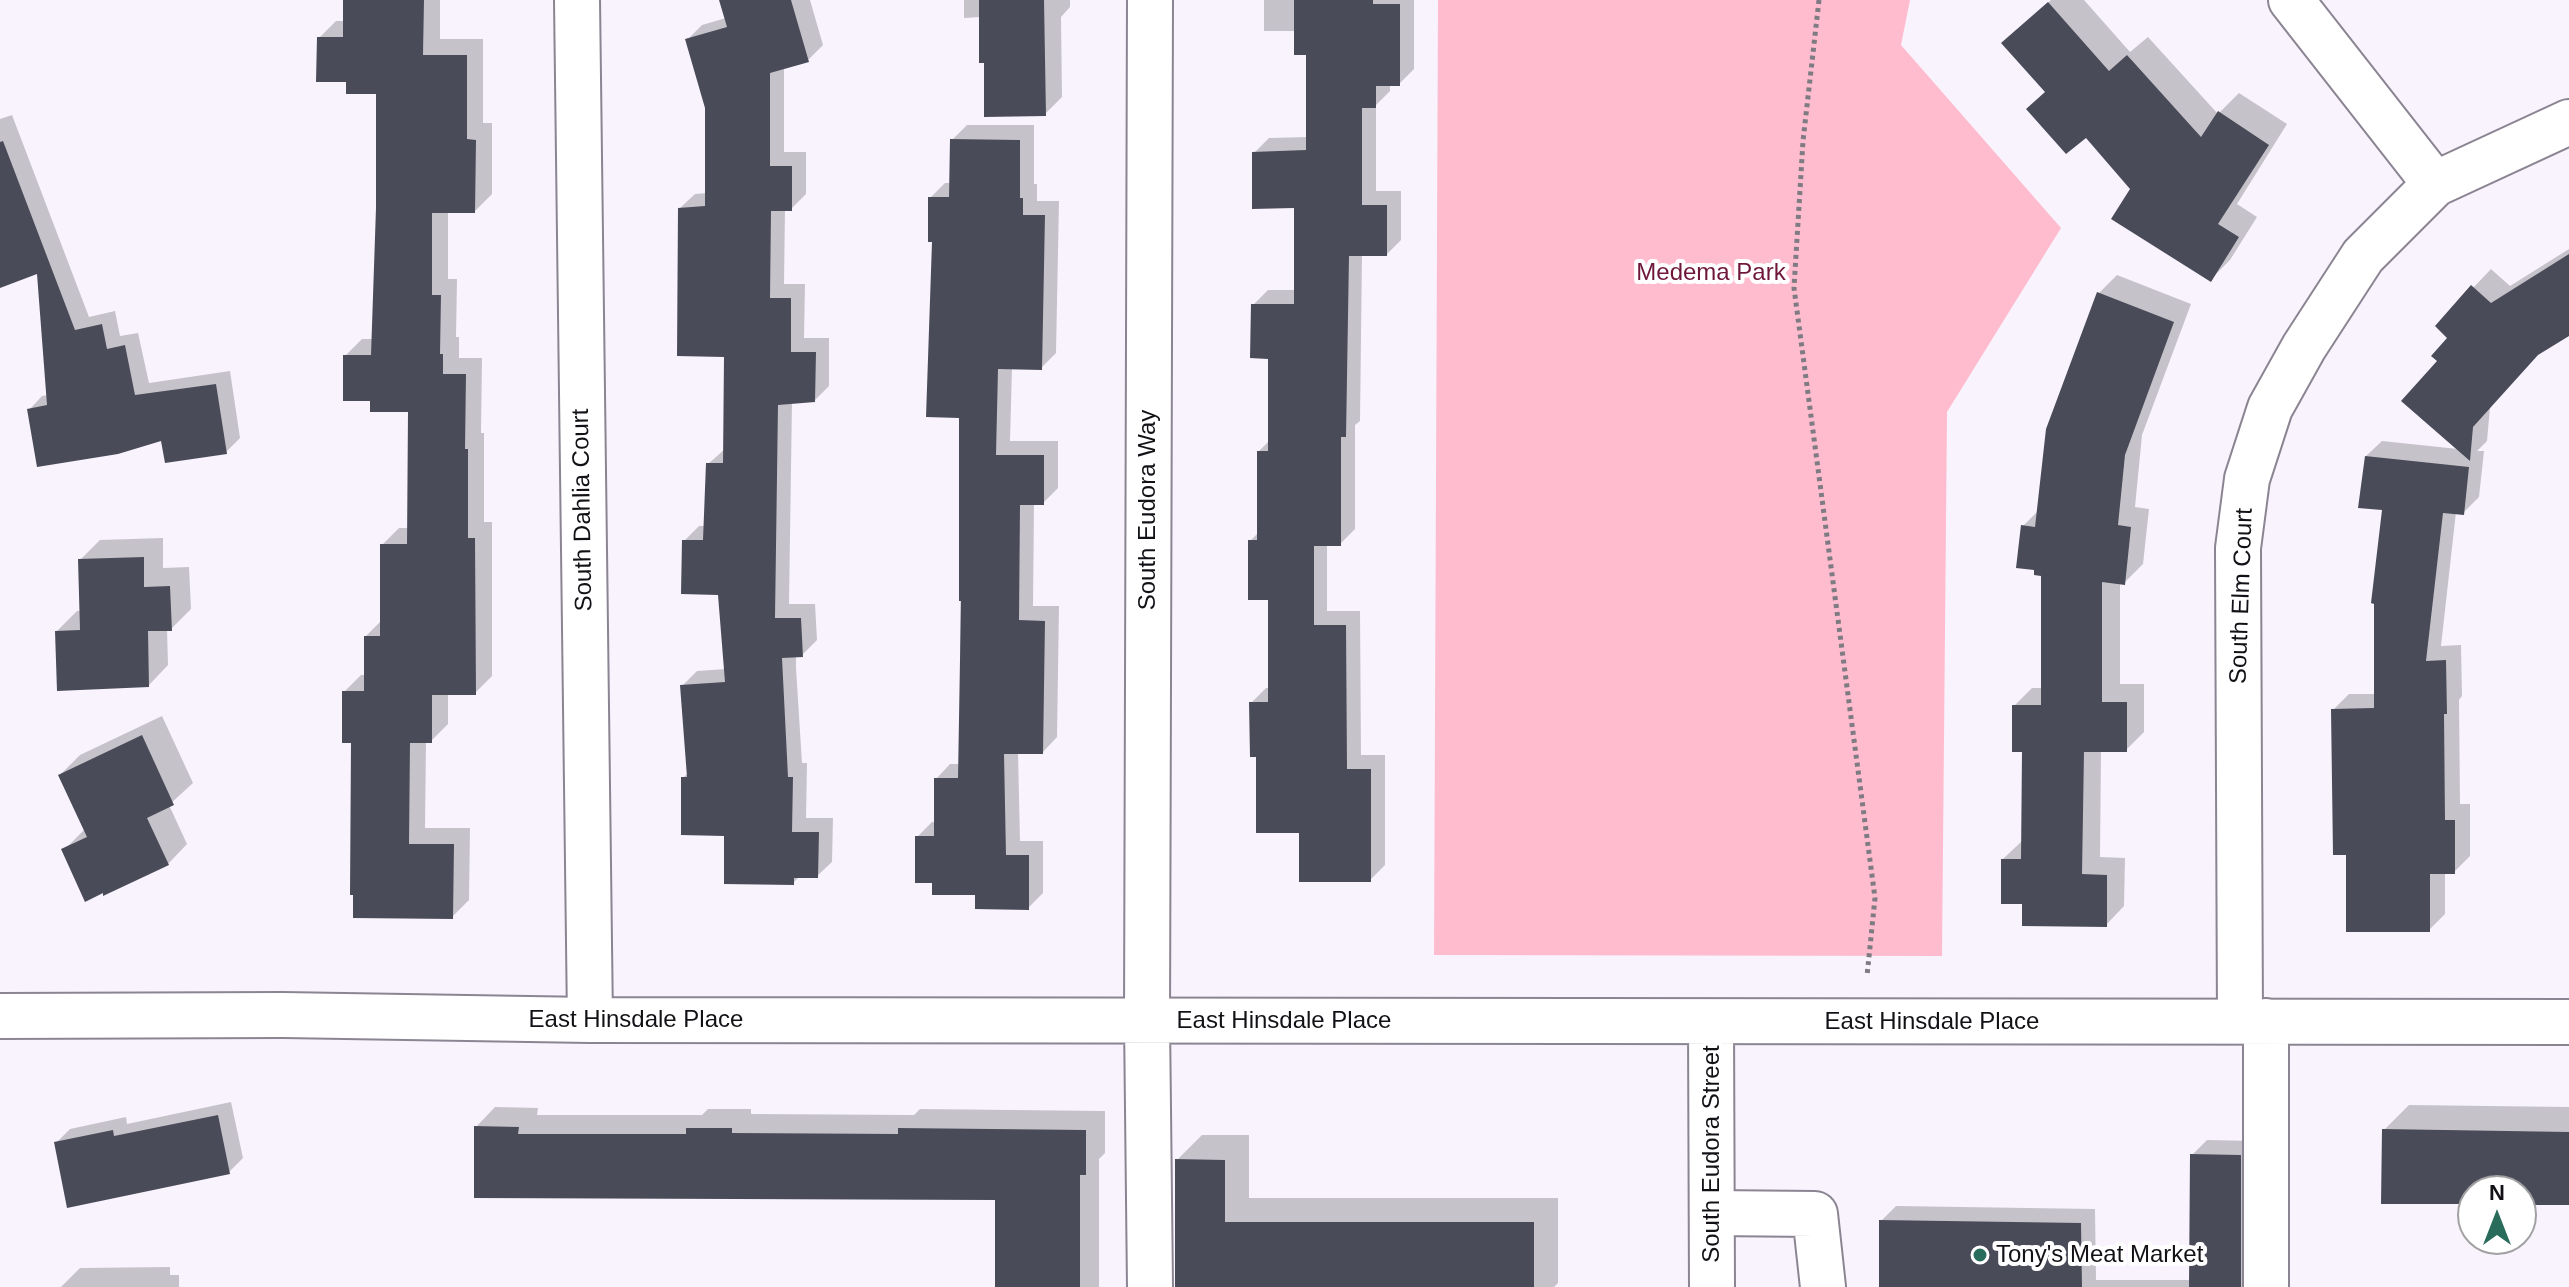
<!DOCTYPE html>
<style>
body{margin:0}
#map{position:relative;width:2569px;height:1287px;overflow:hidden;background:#f8f3fd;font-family:Arial,sans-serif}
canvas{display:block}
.north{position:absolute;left:2457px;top:1175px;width:80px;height:80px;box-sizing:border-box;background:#fff;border:2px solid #a1a0a2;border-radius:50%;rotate:0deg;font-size:22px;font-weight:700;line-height:32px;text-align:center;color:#131116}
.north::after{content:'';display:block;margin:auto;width:28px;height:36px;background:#2a6c5b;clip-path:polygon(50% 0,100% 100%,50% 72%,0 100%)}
</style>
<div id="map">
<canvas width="2569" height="1287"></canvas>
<div class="north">N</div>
</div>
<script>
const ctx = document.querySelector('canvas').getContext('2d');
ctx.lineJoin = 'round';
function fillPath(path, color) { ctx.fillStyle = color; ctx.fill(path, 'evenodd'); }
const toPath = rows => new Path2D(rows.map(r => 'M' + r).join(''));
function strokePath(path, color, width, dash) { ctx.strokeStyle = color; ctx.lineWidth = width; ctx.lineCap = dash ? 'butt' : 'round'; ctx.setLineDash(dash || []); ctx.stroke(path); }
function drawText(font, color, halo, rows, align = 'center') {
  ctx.font = font + ' Arial,sans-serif'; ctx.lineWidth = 8; ctx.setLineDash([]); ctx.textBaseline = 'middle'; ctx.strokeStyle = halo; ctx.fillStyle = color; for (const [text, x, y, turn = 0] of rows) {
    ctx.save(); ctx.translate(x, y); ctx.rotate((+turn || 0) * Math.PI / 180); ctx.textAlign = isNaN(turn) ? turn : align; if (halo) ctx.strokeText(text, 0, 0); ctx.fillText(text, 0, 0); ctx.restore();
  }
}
fillPath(toPath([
 [1438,0,1910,0,1901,45,2061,228,1947,412,1942,956,1434,955]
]), '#febcce');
fillPath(toPath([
 [345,0,440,0,440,39,483,39,483,123,492,123,492,194,475,211,448,211,448,279,457,279,456,337,459,337,459,358,482,358,481,433,484,433,484,522,492,522,492,676,475,693,448,693,448,724,431,741,426,741,425,828,470,828,469,900,452,917,355,916,353,741,344,692,361,675,366,675,366,636,382,620,382,545,399,528,410,528,410,410,372,399,345,356,362,339,373,339,378,208,378,92,349,80,319,38,336,21,345,21],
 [721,0,810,0,823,45,808,60,784,67,784,152,806,152,806,194,791,209,785,209,784,284,805,284,804,338,829,338,829,386,814,401,792,402,789,604,815,604,817,640,802,655,796,655,796,668,802,763,807,763,806,818,833,818,832,862,817,876,800,876,793,883,726,834,683,778,688,773,682,686,697,671,726,669,720,593,684,541,699,526,705,526,708,464,725,449,726,355,680,208,695,194,707,193,707,107,687,40,702,25,726,18],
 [964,0,1070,0,1070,7,1061,17,1062,97,1045,114,986,61,981,17,964,18],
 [1264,0,1414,0,1414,69,1399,84,1390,84,1390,91,1376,105,1376,191,1401,191,1401,240,1387,254,1362,254,1360,421,1355,425,1355,529,1340,544,1327,544,1327,611,1360,611,1361,755,1385,755,1385,865,1370,880,1301,831,1258,755,1251,703,1266,688,1270,688,1270,598,1250,541,1259,532,1259,451,1270,440,1270,357,1253,305,1268,290,1296,290,1296,206,1254,153,1269,138,1308,137,1308,53,1296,31,1264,31],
 [2051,0,2084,0,2130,52,2148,37,2218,114,2239,93,2287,124,2237,204,2257,217,2230,260,2210,280,2047,91,2024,24],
 [12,115,89,317,115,311,120,336,138,333,149,383,230,371,240,438,226,452,29,410,42,396,48,395,39,271,0,286,0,119],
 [967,125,1034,125,1034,184,1037,184,1037,201,1059,201,1056,353,1041,368,1012,368,1010,441,1058,441,1058,488,1043,503,1034,503,1033,606,1059,606,1057,737,1043,752,1018,752,1020,841,1043,841,1043,893,1028,908,934,881,917,837,932,822,936,822,936,779,950,764,960,764,961,416,930,198,945,183,951,183,952,140],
 [2569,249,2569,333,2541,351,2490,407,2487,441,2477,451,2484,451,2479,497,2463,513,2456,512,2441,646,2461,645,2462,696,2459,700,2460,804,2470,804,2470,856,2454,872,2445,872,2445,914,2429,930,2348,853,2333,710,2349,694,2376,694,2384,508,2366,456,2382,441,2458,449,2439,361,2450,338,2437,326,2491,269,2510,286],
 [2117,275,2191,304,2142,435,2135,507,2149,509,2143,564,2124,583,2120,582,2120,684,2144,684,2144,732,2126,750,2101,750,2100,857,2125,858,2124,906,2106,925,2024,902,2003,859,2022,841,2024,750,2014,706,2032,688,2043,688,2043,574,2023,526,2039,510,2099,293],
 [163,538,163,568,189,567,191,609,171,629,167,629,168,665,149,685,57,631,77,611,81,611,80,560,100,540],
 [162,716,193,783,169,805,187,844,168,864,64,850,85,829,60,775,80,755],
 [231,1102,243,1158,229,1172,56,1143,70,1129,126,1117,127,1124],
 [2409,1105,2569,1107,2569,1203,2521,1203,2521,1191,2473,1191,2473,1202,2384,1130],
 [495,1107,538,1108,537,1115,702,1115,708,1109,751,1109,751,1114,914,1115,920,1109,1105,1111,1105,1153,1099,1159,1099,1287,997,1287,997,1198,476,1196,476,1127],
 [1202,1135,1249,1135,1249,1198,1558,1198,1558,1283,1554,1287,1177,1287,1177,1160],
 [2207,1140,2255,1141,2254,1287,1881,1287,1881,1221,1896,1206,2095,1209,2096,1280,2191,1280,2192,1155],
 [170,1267,170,1275,179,1275,179,1287,61,1287,80,1268]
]), '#0003');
fillPath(toPath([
 [343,0,424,0,423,55,467,55,467,139,476,140,475,213,432,213,432,295,441,295,440,354,443,354,443,374,466,374,465,449,468,449,468,538,475,538,476,695,432,695,432,743,410,743,409,844,454,844,453,919,353,918,353,895,350,895,351,743,342,743,342,691,364,691,364,636,380,636,380,544,407,544,408,412,370,412,370,401,343,401,343,355,371,355,376,208,376,94,346,94,346,82,316,82,317,37,343,37],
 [719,0,791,0,809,62,770,73,770,166,792,166,792,211,771,211,770,298,791,298,791,352,816,352,815,402,778,405,775,618,801,618,803,657,782,658,788,777,793,777,792,832,819,832,818,878,794,878,794,885,724,884,724,836,681,835,681,777,687,777,680,685,725,682,718,595,681,594,682,540,703,540,706,463,723,463,724,357,677,356,678,208,705,206,705,108,685,39,727,27],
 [979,0,1044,0,1046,116,984,117,984,63,979,63],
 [1294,0,1373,0,1373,4,1400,4,1400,86,1376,86,1376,108,1362,108,1362,205,1387,205,1387,256,1349,256,1346,437,1341,437,1341,546,1314,546,1314,625,1346,625,1347,769,1371,769,1371,882,1299,882,1299,833,1256,833,1256,757,1250,757,1249,702,1268,702,1268,600,1248,600,1248,540,1257,540,1257,451,1268,451,1268,359,1250,358,1251,304,1294,304,1294,208,1252,209,1252,152,1306,150,1306,55,1294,55],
 [2048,2,2109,71,2127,55,2201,137,2218,111,2269,145,2218,224,2239,237,2211,282,2111,219,2130,189,2086,138,2066,154,2026,109,2045,92,2001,43],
 [950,139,1020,140,1020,198,1023,198,1023,215,1045,215,1042,370,998,369,996,455,1044,455,1044,505,1020,505,1019,620,1045,621,1043,754,1004,754,1006,855,1029,855,1029,910,975,909,975,895,932,895,932,883,915,883,915,836,934,836,934,778,958,778,961,601,959,601,959,418,926,417,932,242,928,242,928,197,949,197],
 [3,141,75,330,102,324,107,349,125,345,135,395,216,384,227,454,165,463,161,441,118,454,37,467,27,409,47,405,37,274,0,288,0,142],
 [2569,254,2569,336,2538,355,2473,427,2470,461,2401,401,2437,361,2431,356,2447,338,2435,326,2471,285,2491,303],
 [2097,292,2174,322,2125,455,2118,525,2131,527,2125,585,2102,582,2102,702,2127,702,2127,752,2084,752,2082,874,2107,875,2107,927,2022,926,2022,904,2001,904,2001,859,2021,859,2022,752,2012,752,2012,705,2041,705,2041,576,2034,575,2034,570,2016,568,2021,525,2035,527,2046,429],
 [2365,456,2469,467,2464,515,2443,513,2426,661,2446,660,2447,714,2444,714,2445,820,2455,820,2455,874,2430,874,2430,932,2346,932,2346,855,2333,855,2331,709,2374,708,2374,604,2371,603,2382,510,2358,508],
 [144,557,144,587,170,586,172,631,148,631,149,687,57,691,55,631,80,630,78,559],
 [142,735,174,805,147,818,169,865,103,896,103,893,85,902,61,849,87,837,58,775],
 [218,1115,230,1174,67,1208,54,1142,113,1130,114,1136],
 [474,1126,519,1127,518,1134,686,1134,686,1128,732,1128,732,1133,898,1134,898,1128,1086,1130,1086,1175,1080,1175,1080,1287,995,1287,995,1200,474,1198],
 [2382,1129,2569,1132,2569,1205,2521,1205,2521,1191,2473,1191,2473,1204,2381,1204],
 [2190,1154,2241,1155,2241,1287,2189,1287],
 [1175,1159,1225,1160,1225,1222,1534,1222,1534,1287,1175,1287],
 [1879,1220,2081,1223,2082,1287,1879,1287]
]), '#4a4b59');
const minor = toPath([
 [577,0,590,1020],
 [1150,0,1147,1020,1150,1287],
 [2291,0,2435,184],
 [0,1016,283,1015,590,1020,2569,1022],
 [2240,1020,2238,548,2247,479,2270,408,2304,347,2363,256,2435,184,2569,122],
 [1711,1022,1712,1287],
 [1712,1213,1815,1214,1823,1287],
 [2266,1287,2266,1021]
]);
strokePath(minor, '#8b8492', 48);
strokePath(toPath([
 [1819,0,1803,141,1794,288,1875,898,1867,976]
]), '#7f7b83', 5, [4, 4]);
strokePath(minor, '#fff', 44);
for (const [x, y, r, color] of [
 [1980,1255,8,"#2a6c5b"]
]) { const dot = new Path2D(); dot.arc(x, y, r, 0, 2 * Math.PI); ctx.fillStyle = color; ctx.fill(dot); strokePath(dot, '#fff', 3); }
drawText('24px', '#6e173b', '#fff', [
 ["Medema Park",1711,273]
]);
drawText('24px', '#131116', '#fff', [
 ["South Dahlia Court",583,510,-91],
 ["South Eudora Way",1148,510,-90],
 ["South Elm Court",2242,596,-88],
 ["East Hinsdale Place",636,1020],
 ["East Hinsdale Place",1284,1021],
 ["East Hinsdale Place",1932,1022],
 ["South Eudora Street",1712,1154,-90]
]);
drawText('24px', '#131116', '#fff', [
 ["Tony's Meat Market",1996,1255]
], 'left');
</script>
